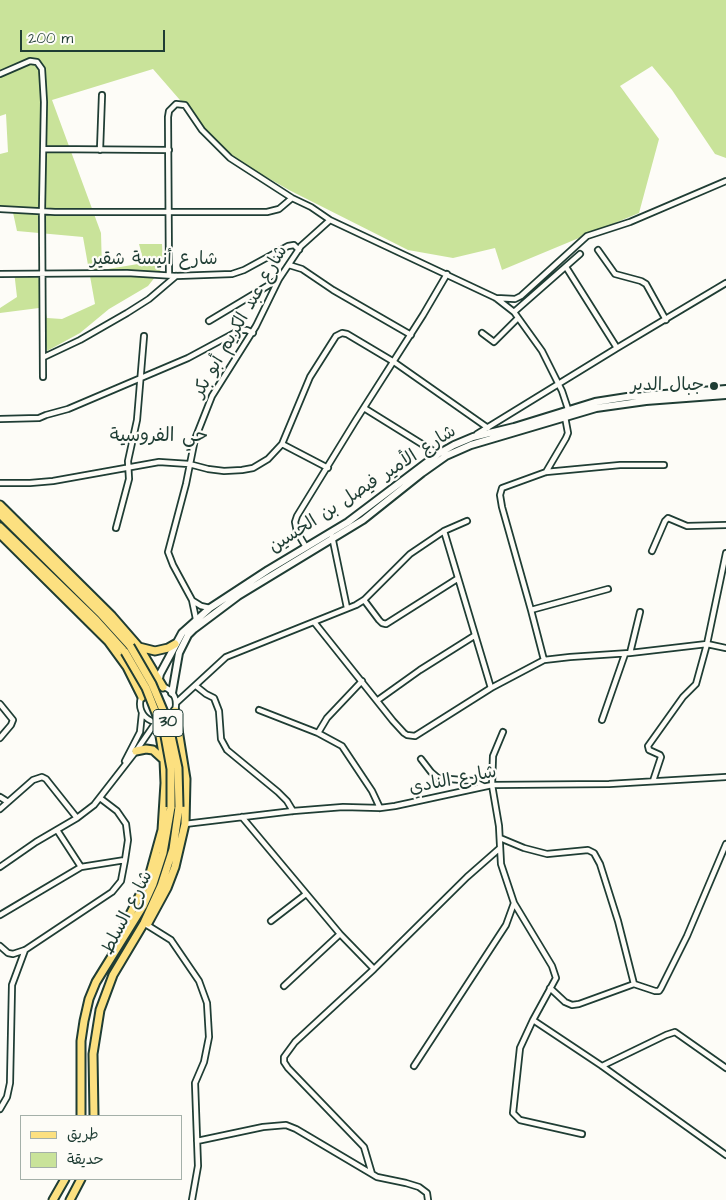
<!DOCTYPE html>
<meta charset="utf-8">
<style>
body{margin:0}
#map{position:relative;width:726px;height:1200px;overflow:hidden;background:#fdfcf7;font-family:"Architects Daughter","Playpen Sans Arabic",sans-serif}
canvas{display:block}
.legend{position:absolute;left:20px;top:1115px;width:162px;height:65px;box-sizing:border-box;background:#fdfcf7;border:1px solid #a4b0a9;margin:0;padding:6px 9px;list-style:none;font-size:15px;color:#1f3d34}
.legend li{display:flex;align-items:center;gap:10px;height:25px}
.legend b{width:25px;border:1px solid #a4b0a9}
.scale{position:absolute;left:20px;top:30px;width:145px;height:22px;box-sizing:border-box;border:2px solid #1f3d34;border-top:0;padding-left:6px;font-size:15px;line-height:18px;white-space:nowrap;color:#1f3d34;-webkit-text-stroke:4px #fdfcf7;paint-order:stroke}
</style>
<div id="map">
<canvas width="726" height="1200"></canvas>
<ul class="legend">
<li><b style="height:6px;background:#fce080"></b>طريق</li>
<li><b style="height:14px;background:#c9e39a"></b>حديقة</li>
</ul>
<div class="scale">200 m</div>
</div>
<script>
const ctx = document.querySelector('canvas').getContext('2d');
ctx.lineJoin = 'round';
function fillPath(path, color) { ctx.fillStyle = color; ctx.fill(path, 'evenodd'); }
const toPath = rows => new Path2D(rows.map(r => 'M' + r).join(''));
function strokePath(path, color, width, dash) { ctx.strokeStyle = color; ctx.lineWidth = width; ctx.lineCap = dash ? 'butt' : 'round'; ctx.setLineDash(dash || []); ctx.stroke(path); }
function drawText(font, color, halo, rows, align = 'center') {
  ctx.font = font + ' "Architects Daughter","Playpen Sans Arabic",sans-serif'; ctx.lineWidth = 4.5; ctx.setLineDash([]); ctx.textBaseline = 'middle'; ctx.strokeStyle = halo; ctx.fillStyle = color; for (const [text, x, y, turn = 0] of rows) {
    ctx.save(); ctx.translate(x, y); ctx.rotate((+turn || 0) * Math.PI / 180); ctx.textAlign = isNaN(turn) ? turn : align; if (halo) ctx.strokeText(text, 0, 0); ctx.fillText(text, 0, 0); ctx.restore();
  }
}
fillPath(toPath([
 [0,0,726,0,726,158,715,154,672,90,652,66,620,86,659,139,639,213,502,270,495,248,453,258,408,250,289,190,247,166,219,145,153,69,52,100,101,233,102,270,144,263,139,244,162,244,163,267,148,286,109,309,80,333,47,351,39,308,0,313,0,308,17,297,14,271,37,271,47,318,62,319,95,304,83,237,17,231,12,208,0,206,0,154,8,152,6,114,0,116]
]), '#c9e39a');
const street = toPath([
 [0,74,30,61,37,62,42,69,44,102,42,211,43,377],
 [45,149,169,150],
 [100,150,102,95],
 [0,209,55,212,267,212,279,209,292,198,311,207,330,220,301,246,279,279,256,326,212,396,195,439,186,484,168,552,173,565,192,600,196,619],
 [330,220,496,298,514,312],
 [598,250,615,274,641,281,646,284,666,320],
 [289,265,302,269,333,290,411,335],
 [566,267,617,348],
 [0,274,127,273,176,276,232,274,244,270,288,246,294,245,299,250],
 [169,275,168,117,169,111,176,104,185,105,202,130,230,158,292,198],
 [496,298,515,299,521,296,587,236,630,222,726,181],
 [209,321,279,279],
 [482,333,494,342,518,318],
 [44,357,80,340,127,313,149,299,176,276],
 [364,408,438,454],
 [568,409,562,391,542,351,514,312,580,254],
 [0,419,39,418,46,415,68,409,188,358,240,330,247,330,253,333],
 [477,434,617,348,726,283],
 [282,444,328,468],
 [546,472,566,438,568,433,565,417],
 [0,483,30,483,53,481,159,462,189,464,208,469,224,471,242,470,253,468,268,459,282,444,310,377,336,336,342,333,347,334,394,362,488,428],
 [116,528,129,479,128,461,137,420,144,336],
 [444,531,491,688],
 [332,536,347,608],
 [306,547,297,532,295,522,297,516,356,420,423,315,447,274],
 [652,551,665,521,668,518,687,526,726,525],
 [364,600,379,620,382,623,386,624,457,579],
 [193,601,201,606,210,608],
 [531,610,608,589],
 [314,622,393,721,404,733,407,735,415,736,491,688,544,660,570,657,630,653,707,644,726,553],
 [630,653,640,612],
 [544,660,531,610,502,507,500,495,502,488,546,472,620,465,664,465],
 [362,681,327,718,318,733,342,746,372,791,380,808],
 [196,686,206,694,214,698,219,711,221,739,227,750,278,792,287,801,293,811],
 '140 704a18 18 0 1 1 36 0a18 18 0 1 1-36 0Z',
 [378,700,420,670,474,636],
 [176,703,226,657,356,605,364,600,410,554,444,531,467,521],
 [0,704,13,720,11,725,0,738],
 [259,710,318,733],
 [602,720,625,654],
 [421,759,431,772,438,778,473,781,483,786],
 [125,761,140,732,142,713],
 [653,781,661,757,660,755,649,750,648,746,683,697,696,684,707,644,726,648],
 [0,797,8,802],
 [100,798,117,811,126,824,128,840,125,860],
 [0,809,33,780,42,777,46,779,77,818],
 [242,817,340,934,374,969],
 [185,824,293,811,343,807,380,808,395,806,492,785,609,784,726,777],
 [500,838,524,848,547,854,588,850,594,853,600,864,618,921,634,984,655,991,659,991,661,988,687,936,726,844],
 [0,867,36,842,77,818,94,805,136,751,156,722],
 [514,903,552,966,556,978,533,1020,520,1048,513,1113,520,1120,582,1134],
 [0,915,81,867],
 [271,921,306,894],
 [147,925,171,940,199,981,207,1003,209,1037,204,1062,195,1083,198,1166,192,1200],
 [0,946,8,953,13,954,25,950,112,892,121,881,125,860,81,867,57,830],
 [284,986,340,934],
 [550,988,565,1002,572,1005,579,1004,634,984],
 [533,1020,602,1066,726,1155],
 [414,1066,506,925,514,903,501,864,499,826,492,785,493,756,503,732],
 [602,1066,666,1035,675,1032,726,1068],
 [0,1109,7,1097,10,1083,12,985,25,950],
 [197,1141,263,1127,286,1125,296,1129,372,1174],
 [428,1200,427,1193,419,1187,406,1183,377,1177,372,1174,364,1147,288,1068,284,1062,284,1057,295,1042,374,969,467,877,500,848]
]);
const secondary = toPath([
 [157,687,160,674,182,633,210,608,268,570,348,522,438,454,454,445,473,437,514,427,595,402,627,397,726,389],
 [172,693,179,653,188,635,194,629,238,596,363,520,422,473,446,456,471,445,596,408,646,401,726,395]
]);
const primary = toPath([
 [0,505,112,616,139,647,163,687],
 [0,514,100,613,130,646],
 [0,527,96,620,125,652],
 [0,534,108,641,127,667,142,697],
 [139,647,155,651,168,648,175,644],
 [136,751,146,749,153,750,164,760],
 [148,923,167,888,175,867,185,824,186,779,175,711],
 [121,937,123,928,149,877,162,830,165,783,164,760,158,724],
 [81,1116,81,1041,84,1021,89,999,96,982,143,906,153,884,163,853,171,807],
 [94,1116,93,1054,100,1010,113,975,144,923,161,886,173,849,179,807],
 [53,1200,65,1179],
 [70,1200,81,1179]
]);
strokePath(street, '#1f3d34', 8);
strokePath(secondary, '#1f3d34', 10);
strokePath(primary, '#1f3d34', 11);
strokePath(street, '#fdfcf7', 4.5);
strokePath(secondary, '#fdfcf7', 6);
strokePath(primary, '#fce080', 7);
const primaryBridge = toPath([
 [130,646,152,684,168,722,178,768,179,807],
 [125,652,146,688,165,736,171,769,171,807]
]);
strokePath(primaryBridge, '#1f3d34', 11, []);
strokePath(primaryBridge, '#fce080', 7);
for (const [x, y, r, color] of [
 [714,386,5,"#1f3d34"]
]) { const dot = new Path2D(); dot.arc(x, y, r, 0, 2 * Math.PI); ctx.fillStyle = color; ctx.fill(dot); strokePath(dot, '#fdfcf7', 2); }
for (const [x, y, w] of [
 [168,723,30]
]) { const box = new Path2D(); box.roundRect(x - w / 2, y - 13.5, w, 27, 4); ctx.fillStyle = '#fdfcf7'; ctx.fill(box); strokePath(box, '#1f3d34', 1); }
drawText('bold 16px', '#1f3d34', null, [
 ["30",168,723]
]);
drawText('18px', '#1f3d34', '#fdfcf7', [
 ["شارع أنيسة شقير",154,260],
 ["شارع عبد الكريم أبو بكر",241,322,-60],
 ["شارع الأمير فيصل بن الحسين",363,490,-33],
 ["شارع النادي",453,781,-11],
 ["شارع السلط",128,913,-63]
]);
drawText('18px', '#1f3d34', '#fdfcf7', [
 ["جبال الدير",704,386]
], 'right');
drawText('19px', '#1f3d34', '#fdfcf7', [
 ["حي الفروسية",159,437]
]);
</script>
